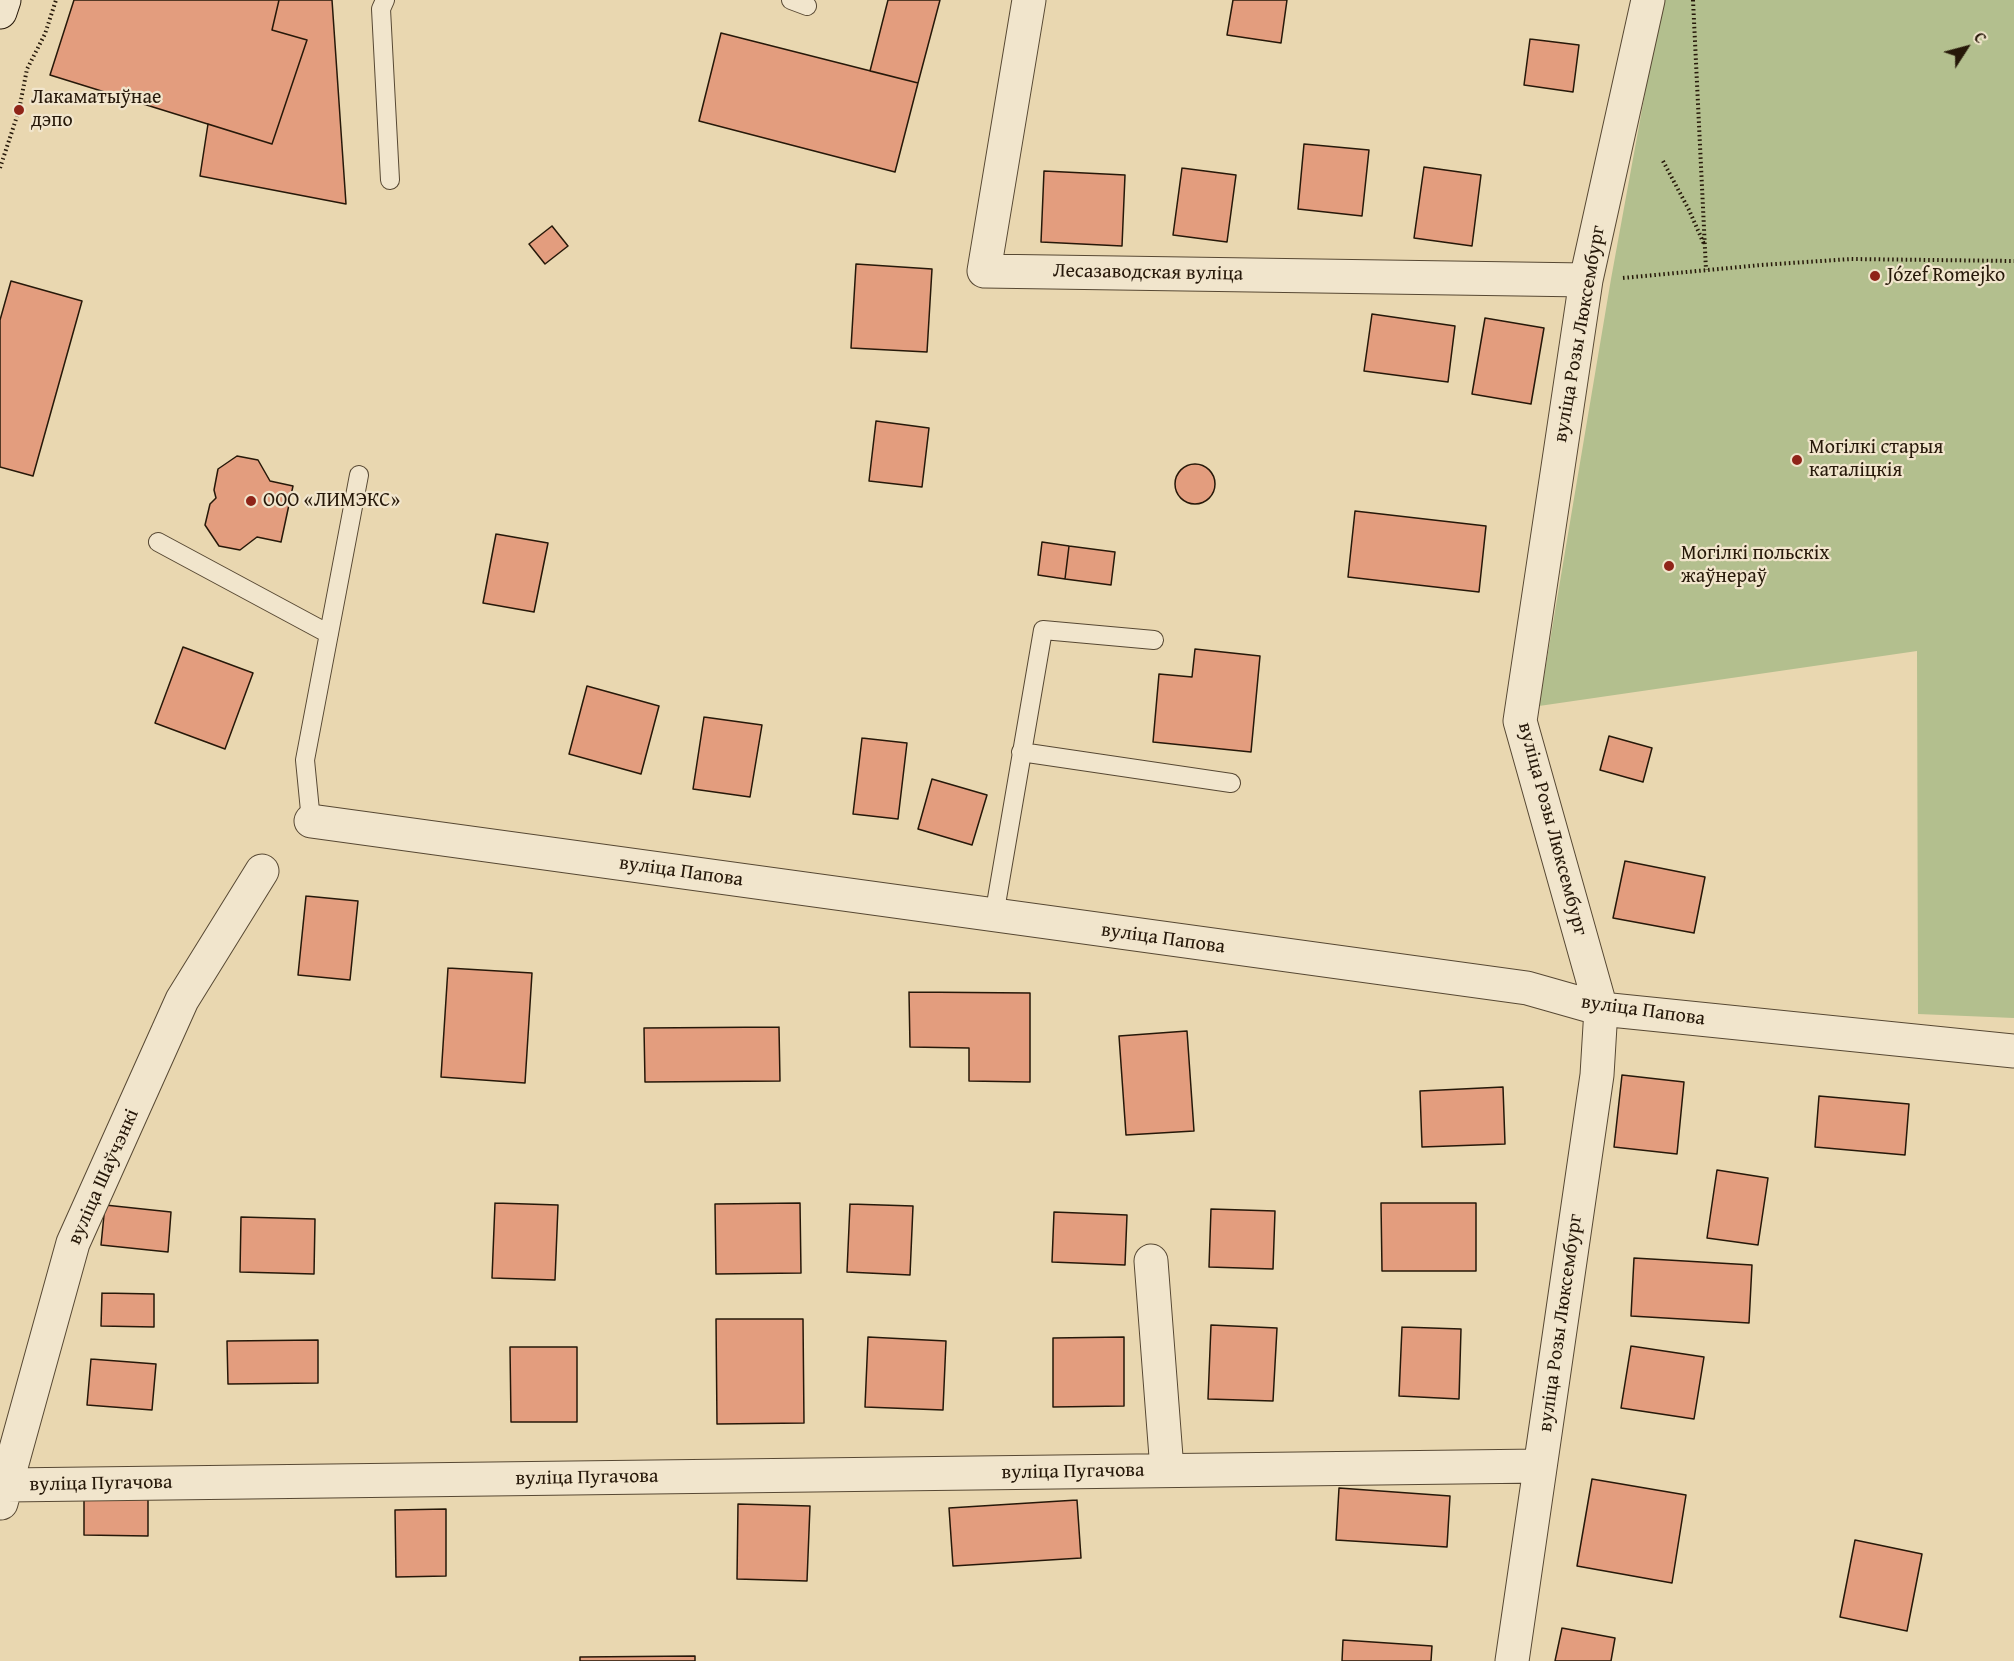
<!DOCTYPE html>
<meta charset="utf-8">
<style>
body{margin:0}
#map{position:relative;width:2014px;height:1661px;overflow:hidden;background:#e9d7b0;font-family:"Gentium Book Plus",serif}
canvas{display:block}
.north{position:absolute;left:1936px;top:18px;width:60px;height:60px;-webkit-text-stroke:4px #f1e5cc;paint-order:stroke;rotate:54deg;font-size:16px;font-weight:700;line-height:24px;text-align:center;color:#261809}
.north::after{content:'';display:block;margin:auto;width:21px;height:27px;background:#261809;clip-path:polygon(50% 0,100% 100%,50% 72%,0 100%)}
</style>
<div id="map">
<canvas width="2014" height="1661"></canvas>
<div class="north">С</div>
</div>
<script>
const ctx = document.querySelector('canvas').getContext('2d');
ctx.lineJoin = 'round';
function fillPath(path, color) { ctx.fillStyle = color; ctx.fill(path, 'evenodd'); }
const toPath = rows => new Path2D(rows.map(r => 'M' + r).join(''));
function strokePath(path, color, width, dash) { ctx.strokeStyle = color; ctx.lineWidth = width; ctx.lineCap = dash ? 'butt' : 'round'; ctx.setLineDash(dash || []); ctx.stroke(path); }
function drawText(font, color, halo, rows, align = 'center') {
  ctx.font = font + ' "Gentium Book Plus",serif'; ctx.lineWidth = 4.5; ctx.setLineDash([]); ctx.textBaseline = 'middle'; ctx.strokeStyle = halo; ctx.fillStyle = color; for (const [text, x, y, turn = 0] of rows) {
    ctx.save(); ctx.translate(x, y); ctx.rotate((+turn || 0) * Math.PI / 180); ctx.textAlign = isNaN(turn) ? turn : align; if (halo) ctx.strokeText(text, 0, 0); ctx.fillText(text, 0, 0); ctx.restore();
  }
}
fillPath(toPath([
 [1662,0,2014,0,2014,1018,1918,1014,1917,651,1539,706,1611,279]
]), '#b3bf8e');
const building = toPath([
 [74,0,279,0,272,30,307,40,272,144,50,75,74,0],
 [279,0,332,0,346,204,200,176,208,124,272,144,307,40,272,30,279,0],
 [888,0,940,0,918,83,870,71,888,0],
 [1233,0,1287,0,1281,43,1227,35,1233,0],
 [721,33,918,83,895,172,699,121,721,33],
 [1530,39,1579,45,1573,92,1524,85,1530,39],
 [1304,144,1369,150,1362,216,1298,209,1304,144],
 [1424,167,1481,175,1472,246,1414,238,1424,167],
 [1182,168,1236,175,1227,242,1173,235,1182,168],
 [1044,171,1125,175,1122,246,1041,242,1044,171],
 [552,226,568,246,545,264,529,244,552,226],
 [856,264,932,269,927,352,851,348,856,264],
 [11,281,82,301,33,476,0,467,0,320,11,281],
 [1372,314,1455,326,1448,382,1364,371,1372,314],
 [1485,318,1544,328,1531,404,1472,394,1485,318],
 [876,421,929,428,922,487,869,481,876,421],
 [237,456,258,460,270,481,293,486,281,542,257,537,240,550,219,546,205,525,210,504,216,498,214,490,218,469,237,456],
 '1175 484a20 20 0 1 1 40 0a20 20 0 1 1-40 0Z',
 [1355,511,1486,526,1479,592,1348,577,1355,511],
 [496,534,548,543,534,612,483,603,496,534],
 [1042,542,1069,546,1065,579,1038,575,1042,542],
 [1069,546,1115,552,1111,585,1065,579,1069,546],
 [183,647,253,673,225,749,155,723,183,647],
 [1195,649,1260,656,1251,752,1153,742,1159,674,1192,677,1195,649],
 [587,686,659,706,641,774,569,754,587,686],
 [704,717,762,725,750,797,693,789,704,717],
 [1609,736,1652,748,1643,782,1600,770,1609,736],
 [862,738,907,743,898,819,853,814,862,738],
 [932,779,987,795,972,845,918,829,932,779],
 [1625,861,1705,877,1694,933,1613,918,1625,861],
 [306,896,358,901,350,980,298,975,306,896],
 [448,968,532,973,525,1083,441,1077,448,968],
 [909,992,1030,993,1030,1082,969,1081,969,1048,910,1047,909,992],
 [779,1027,780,1081,645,1082,644,1028,779,1027],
 [1187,1031,1194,1131,1126,1135,1119,1036,1187,1031],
 [1622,1075,1684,1082,1677,1154,1614,1147,1622,1075],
 [1503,1087,1505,1144,1422,1147,1420,1091,1503,1087],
 [1819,1096,1909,1104,1905,1155,1815,1147,1819,1096],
 [1717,1170,1768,1178,1758,1245,1707,1238,1717,1170],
 [495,1203,558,1205,555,1280,492,1278,495,1203],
 [800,1203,801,1273,716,1274,715,1204,800,1203],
 [1381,1203,1476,1203,1476,1271,1382,1271,1381,1203],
 [850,1204,913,1206,910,1275,847,1272,850,1204],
 [105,1205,171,1212,168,1252,101,1245,105,1205],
 [1211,1209,1275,1211,1273,1269,1209,1267,1211,1209],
 [1054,1212,1127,1215,1125,1265,1052,1262,1054,1212],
 [241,1217,315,1219,314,1274,240,1272,241,1217],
 [1634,1258,1752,1265,1749,1323,1631,1316,1634,1258],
 [102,1293,154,1294,154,1327,101,1326,102,1293],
 [716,1319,803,1319,804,1423,717,1424,716,1319],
 [1211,1325,1277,1328,1273,1401,1208,1399,1211,1325],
 [1402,1327,1461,1329,1459,1399,1399,1396,1402,1327],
 [868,1337,946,1341,943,1410,865,1407,868,1337],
 [1124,1337,1124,1406,1053,1407,1053,1338,1124,1337],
 [318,1340,318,1383,228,1384,227,1341,318,1340],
 [1631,1346,1704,1357,1694,1419,1621,1408,1631,1346],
 [510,1347,577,1347,577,1422,511,1422,510,1347],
 [91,1359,156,1364,152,1410,87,1405,91,1359],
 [1592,1479,1686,1495,1672,1583,1577,1566,1592,1479],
 [1339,1488,1450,1496,1447,1547,1336,1540,1339,1488],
 [84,1496,148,1496,148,1536,84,1535,84,1496],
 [1077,1500,1081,1558,953,1566,949,1508,1077,1500],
 [738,1504,810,1506,807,1581,737,1579,738,1504],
 [446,1509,446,1576,396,1577,395,1510,446,1509],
 [1855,1540,1922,1554,1907,1631,1840,1617,1855,1540],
 [1562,1628,1615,1638,1611,1661,1555,1661,1562,1628],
 [1343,1640,1432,1646,1431,1661,1342,1661,1343,1640],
 [695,1656,695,1661,580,1661,580,1657,695,1656]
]);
fillPath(building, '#e39d7e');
strokePath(building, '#261809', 1.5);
const service = toPath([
 [385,0,381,9,390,180],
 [791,0,807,6],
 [158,542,329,634],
 [1021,752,1231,783],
 [311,821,305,760,359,475],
 [994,916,1043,630,1154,640]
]);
const minor = toPath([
 [1029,0,984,271,1586,280],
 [311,821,1527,988,1601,1009,2014,1051],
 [1151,1261,1167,1470],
 [7,1485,1540,1466],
 [1,1503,73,1243,182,1000,262,871],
 [1512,1661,1597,1075,1601,1009,1520,721,1586,280,1648,0]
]);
const secondary = toPath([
 [0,12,4,0]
]);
strokePath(service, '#574833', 20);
strokePath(minor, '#574833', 35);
strokePath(secondary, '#261809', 35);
strokePath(toPath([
 [1693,0,1706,270],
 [1663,161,1689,210,1704,244],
 [0,168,19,110,27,69,45,34,56,0],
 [1623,278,1761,265,1851,259,2014,261]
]), '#261809', 4, [1.5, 3]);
strokePath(service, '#f1e5cc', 18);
strokePath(minor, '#f1e5cc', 33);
strokePath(secondary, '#f1e5cc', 33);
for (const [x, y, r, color] of [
 [19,110,6,"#8f2418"],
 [1875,276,6,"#8f2418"],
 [1797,460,6,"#8f2418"],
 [251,501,6,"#8f2418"],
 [1669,566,6,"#8f2418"]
]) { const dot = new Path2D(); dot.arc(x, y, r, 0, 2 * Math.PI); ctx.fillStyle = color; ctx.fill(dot); strokePath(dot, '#f1e5cc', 2); }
drawText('20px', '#261809', '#f1e5cc', [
 ["Лакаматыўнае",31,98],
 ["дэпо",31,121],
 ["Józef Romejko",1887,276],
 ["Могілкі старыя",1809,448],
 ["каталіцкія",1809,471],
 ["ООО «ЛИМЭКС»",263,501],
 ["Могілкі польскіх",1681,554],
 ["жаўнераў",1681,577]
], 'left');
drawText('20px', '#261809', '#f1e5cc', [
 ["Лесазаводская вуліца",1148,273,1],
 ["вуліца Розы Люксембург",1580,334,-80],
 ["вуліца Розы Люксембург",1552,829,75],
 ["вуліца Папова",681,872,8],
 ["вуліца Папова",1163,939,8],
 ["вуліца Папова",1643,1011,8],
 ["вуліца Шаўчэнкі",104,1177,-66],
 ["вуліца Розы Люксембург",1561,1323,-82],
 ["вуліца Пугачова",1073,1472,-1],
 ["вуліца Пугачова",587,1478,-1],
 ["вуліца Пугачова",101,1484,-1]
]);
</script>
